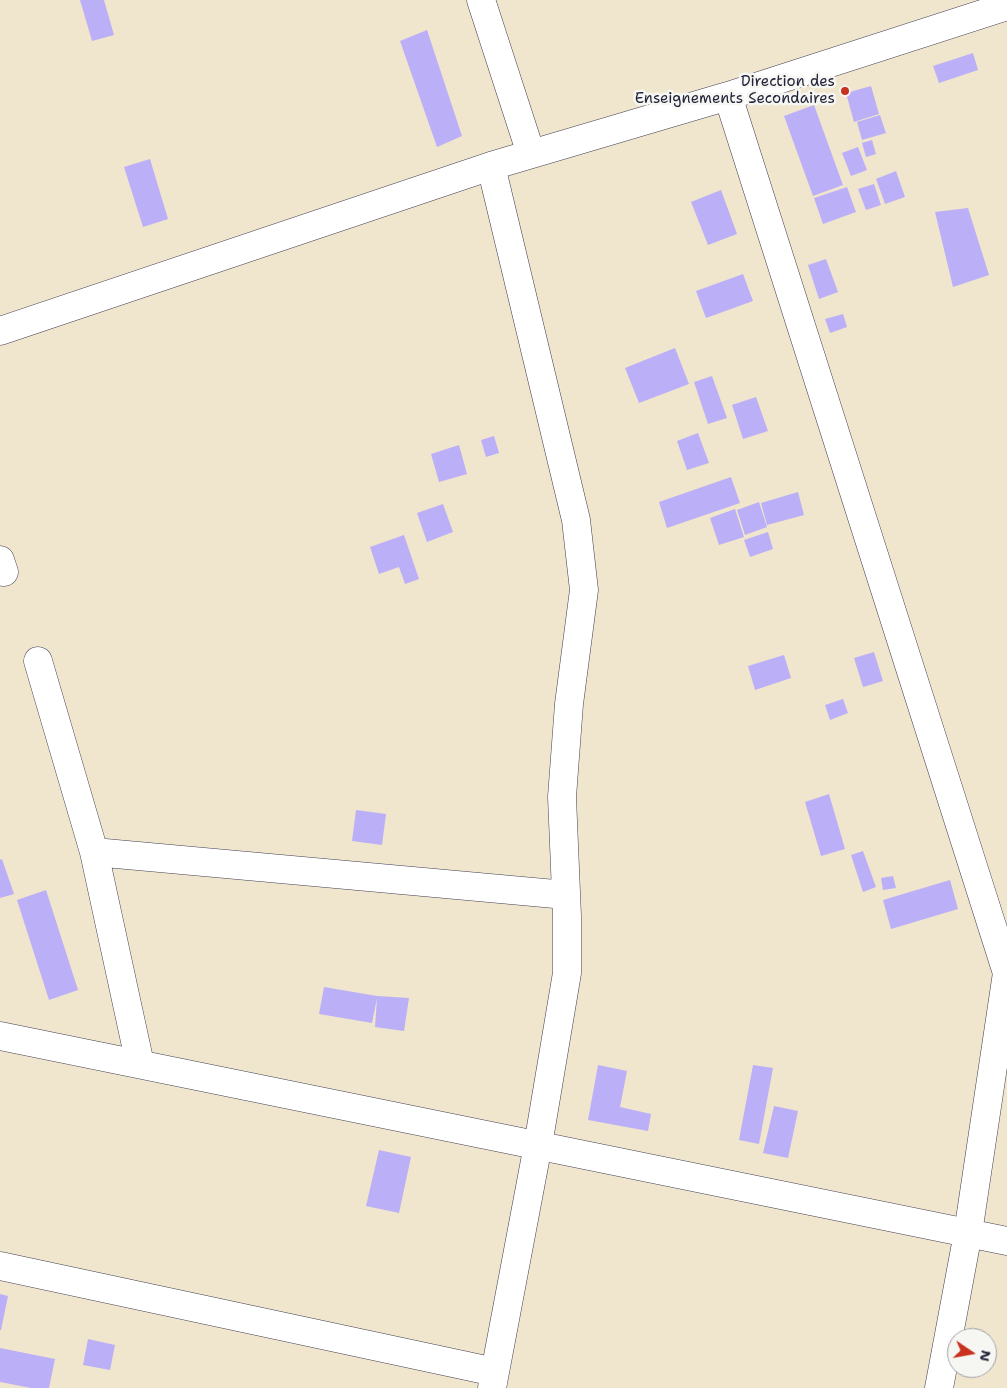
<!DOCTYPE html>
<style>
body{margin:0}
#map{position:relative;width:1007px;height:1388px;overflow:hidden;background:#f0e5cd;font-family:"Shantell Sans",sans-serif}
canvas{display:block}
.north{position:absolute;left:947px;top:1328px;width:50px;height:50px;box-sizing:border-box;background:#f6f6f2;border:1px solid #a1a1a9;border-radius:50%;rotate:102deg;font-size:14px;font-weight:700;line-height:20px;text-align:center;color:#22223b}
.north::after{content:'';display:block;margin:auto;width:18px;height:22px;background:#c8321e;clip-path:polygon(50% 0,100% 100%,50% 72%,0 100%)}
</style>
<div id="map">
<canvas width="1007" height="1388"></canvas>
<div class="north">N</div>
</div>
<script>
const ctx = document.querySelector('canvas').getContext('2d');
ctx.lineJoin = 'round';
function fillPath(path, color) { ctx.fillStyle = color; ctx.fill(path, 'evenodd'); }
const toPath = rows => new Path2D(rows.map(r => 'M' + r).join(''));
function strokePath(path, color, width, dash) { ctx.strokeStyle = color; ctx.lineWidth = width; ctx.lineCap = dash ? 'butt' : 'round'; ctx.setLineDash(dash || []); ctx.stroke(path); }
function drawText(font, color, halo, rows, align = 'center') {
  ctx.font = font + ' "Shantell Sans",sans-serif'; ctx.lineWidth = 5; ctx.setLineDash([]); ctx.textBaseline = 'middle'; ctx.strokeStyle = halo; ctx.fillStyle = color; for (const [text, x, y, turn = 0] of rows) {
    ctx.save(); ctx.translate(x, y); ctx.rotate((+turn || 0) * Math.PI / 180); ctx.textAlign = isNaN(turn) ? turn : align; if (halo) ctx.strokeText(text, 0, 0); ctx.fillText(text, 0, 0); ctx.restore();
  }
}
fillPath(toPath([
 [80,0,104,0,114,35,92,41],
 [427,30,462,136,437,147,400,41],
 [973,53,978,70,939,83,933,66],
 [871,86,879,114,854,122,846,93],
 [814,105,843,185,813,196,784,116],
 [880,115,886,133,862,140,857,122],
 [872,140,876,154,866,157,862,143],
 [858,147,867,170,851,176,842,153],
 [150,159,168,219,143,227,124,167],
 [896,171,905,197,885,204,876,179],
 [874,184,881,205,866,210,858,189],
 [847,187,856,212,823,224,814,198],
 [721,190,737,234,708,245,691,202],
 [968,208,989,275,953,287,935,212],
 [826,259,838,292,819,299,808,265],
 [743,274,753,301,706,318,696,291],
 [843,314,847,327,830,333,825,319],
 [675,348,689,384,639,403,625,368],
 [712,376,727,418,708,424,694,382],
 [756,397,768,431,743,439,732,405],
 [698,433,709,463,687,470,677,441],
 [494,436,499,453,486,457,481,440],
 [459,445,467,474,439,482,431,454],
 [731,477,740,503,667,528,659,502],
 [798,492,804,515,767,525,761,503],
 [759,502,767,527,745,535,737,510],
 [443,504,453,532,427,542,417,513],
 [735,509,744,537,719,545,710,518],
 [768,532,773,549,750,557,744,540],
 [404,535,419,579,405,584,399,567,379,574,370,547],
 [874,652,883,681,863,687,854,658],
 [784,655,791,678,755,690,748,666],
 [843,699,848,713,830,720,825,705],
 [829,794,845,849,821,856,805,802],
 [356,810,386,814,382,845,352,841],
 [863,851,876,887,863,892,851,855],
 [2,859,14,894,0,898,0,860],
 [893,876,896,888,883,890,881,878],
 [950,880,958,909,891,929,883,900],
 [46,890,78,990,49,1000,17,900],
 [324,987,377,996,409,998,404,1031,375,1027,377,998,372,1023,319,1014],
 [598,1065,627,1071,620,1107,651,1114,648,1131,588,1120],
 [753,1065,773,1068,759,1144,739,1140],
 [774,1106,798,1111,788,1158,763,1153],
 [379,1150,411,1157,399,1213,366,1206],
 [0,1294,8,1296,1,1330,0,1330],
 [88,1339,115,1345,110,1370,83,1365],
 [0,1348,55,1359,49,1388,31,1388,0,1382]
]), '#bbb0f7');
const minor = toPath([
 [481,0,531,154],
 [728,96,1007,973],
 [491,166,576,520,584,590,569,704,562,797,567,916,567,973,538,1145,492,1388],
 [0,331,491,166,728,96,1007,6],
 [0,560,4,572],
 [38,661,94,852,140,1064],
 [94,852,566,895],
 [0,1036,1007,1241],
 [0,1266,495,1372],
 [939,1388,968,1233,1007,973]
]);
strokePath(minor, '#413f51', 29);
strokePath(minor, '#fff', 28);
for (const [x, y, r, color] of [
 [845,91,5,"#c8321e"]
]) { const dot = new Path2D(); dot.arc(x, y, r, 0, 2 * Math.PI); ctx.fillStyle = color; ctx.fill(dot); strokePath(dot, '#f6f6f2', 2); }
drawText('15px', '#22223b', '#f6f6f2', [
 ["Direction des",835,82],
 ["Enseignements Secondaires",835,99]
], 'right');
</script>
